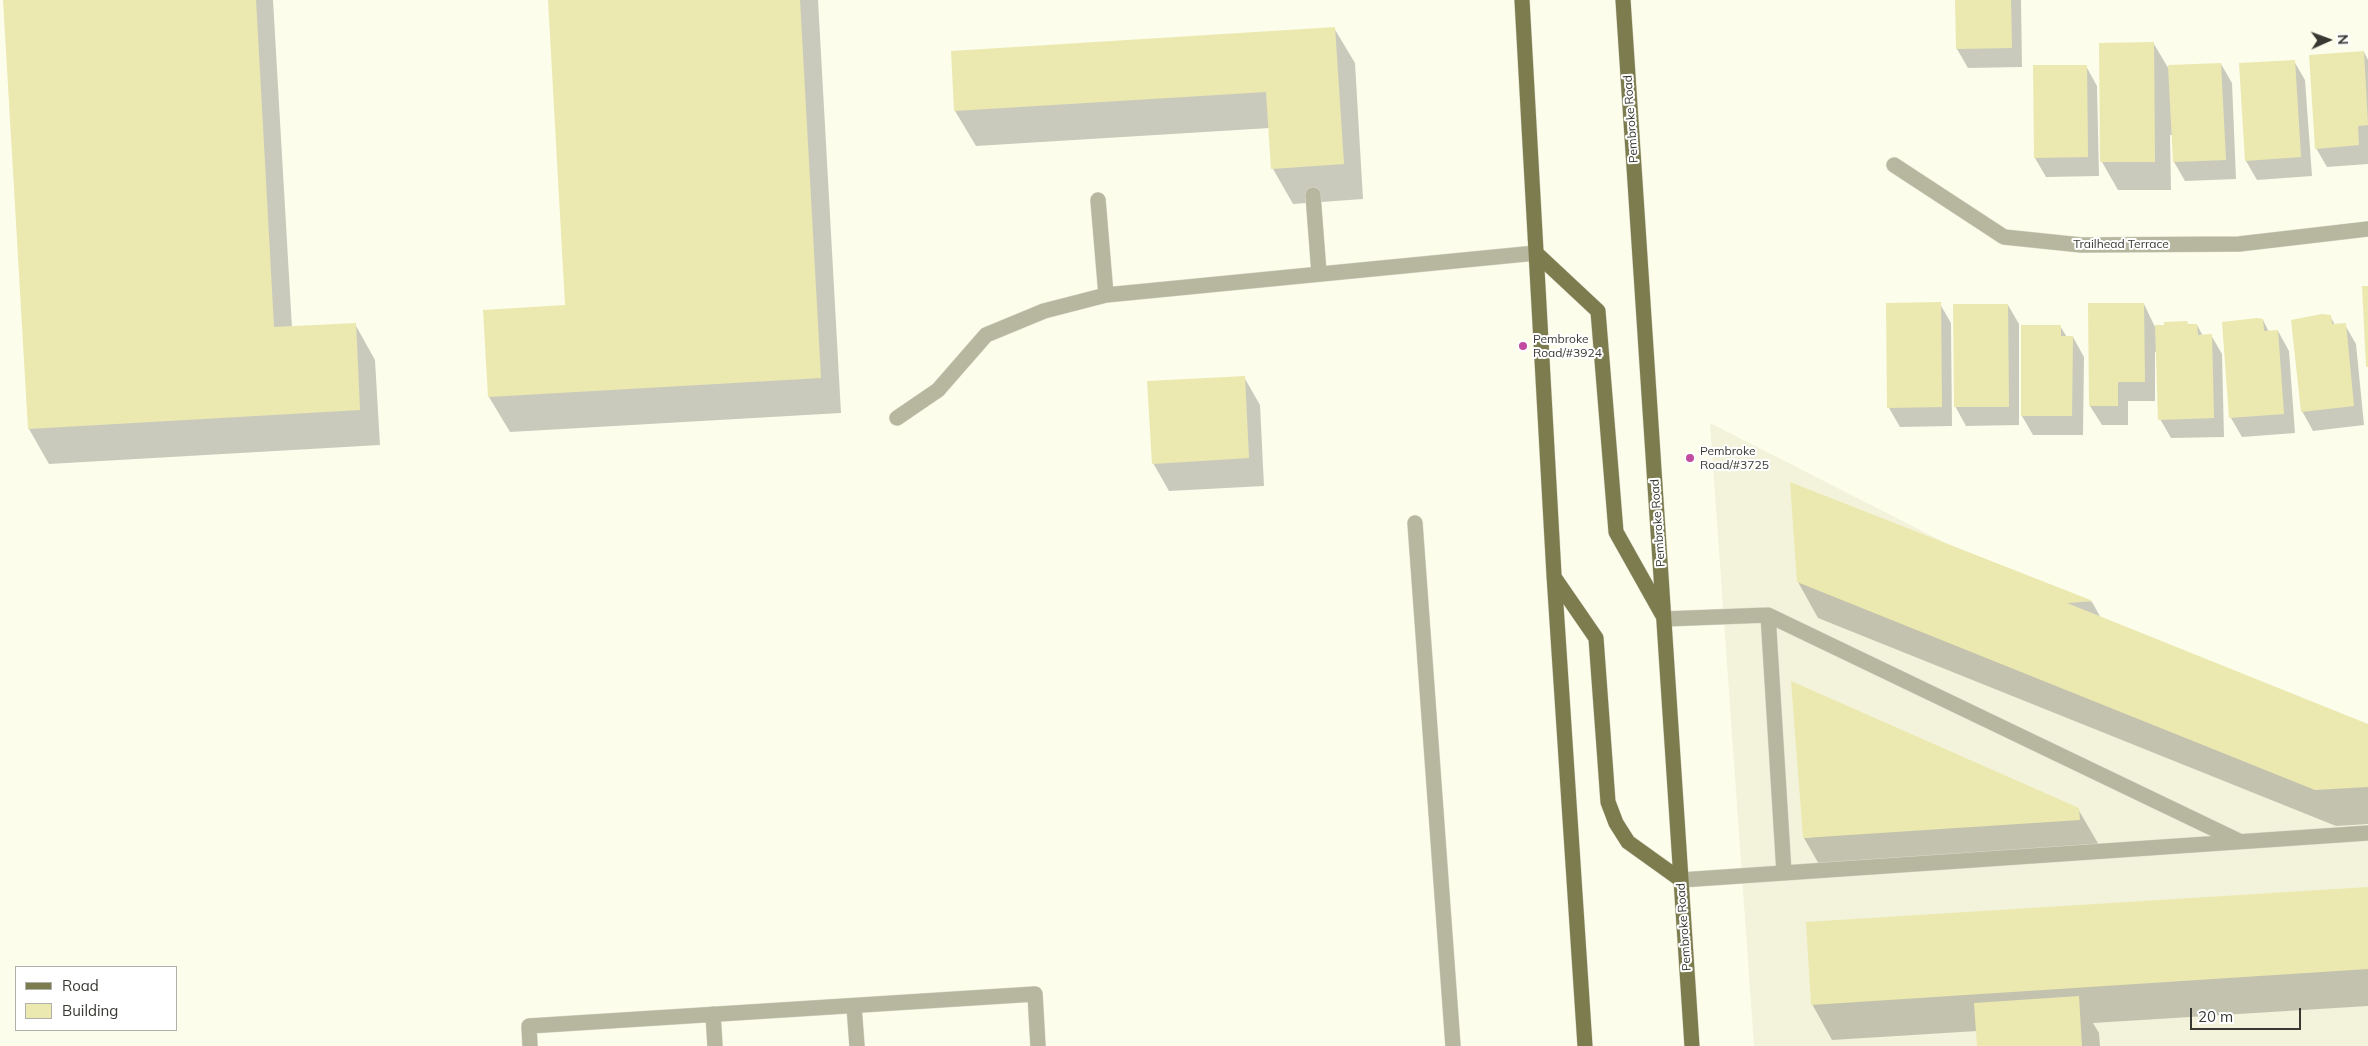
<!DOCTYPE html>
<style>
body{margin:0}
#map{position:relative;width:2368px;height:1046px;overflow:hidden;background:#fdfdec;font-family:Mulish,sans-serif}
canvas{display:block}
.legend{position:absolute;left:15px;top:966px;width:162px;height:65px;box-sizing:border-box;background:#fff;border:1px solid #b0b0ad;margin:0;padding:6px 9px;list-style:none;font-size:15px;color:#393933}
.legend li{display:flex;align-items:center;gap:10px;height:25px}
.legend b{width:25px;border:1px solid #b0b0ad}
.north{position:absolute;left:2303px;top:15px;width:50px;height:50px;-webkit-text-stroke:4px #fff;paint-order:stroke;rotate:88deg;font-size:14px;font-weight:700;line-height:20px;text-align:center;color:#393933}
.north::after{content:'';display:block;margin:auto;width:18px;height:22px;background:#393933;clip-path:polygon(50% 0,100% 100%,50% 72%,0 100%)}
.scale{position:absolute;left:2190px;top:1008px;width:111px;height:22px;box-sizing:border-box;border:2px solid #393933;border-top:0;padding-left:6px;font-size:15px;line-height:18px;white-space:nowrap;color:#393933;-webkit-text-stroke:4px #fff;paint-order:stroke}
</style>
<div id="map">
<canvas width="2368" height="1046"></canvas>
<ul class="legend">
<li><b style="height:6px;background:#7d7c4f"></b>Road</li>
<li><b style="height:14px;background:#ebe9af"></b>Building</li>
</ul>
<div class="north">N</div>
<div class="scale">20 m</div>
</div>
<script>
const ctx = document.querySelector('canvas').getContext('2d');
ctx.lineJoin = 'round';
function fillPath(path, color) { ctx.fillStyle = color; ctx.fill(path, 'evenodd'); }
const toPath = rows => new Path2D(rows.map(r => 'M' + r).join(''));
function strokePath(path, color, width, dash) { ctx.strokeStyle = color; ctx.lineWidth = width; ctx.lineCap = dash ? 'butt' : 'round'; ctx.setLineDash(dash || []); ctx.stroke(path); }
function drawText(font, color, halo, rows, align = 'center') {
  ctx.font = font + ' Mulish,sans-serif'; ctx.lineWidth = 4; ctx.setLineDash([]); ctx.textBaseline = 'middle'; ctx.strokeStyle = halo; ctx.fillStyle = color; for (const [text, x, y, turn = 0] of rows) {
    ctx.save(); ctx.translate(x, y); ctx.rotate((+turn || 0) * Math.PI / 180); ctx.textAlign = isNaN(turn) ? turn : align; if (halo) ctx.strokeText(text, 0, 0); ctx.fillText(text, 0, 0); ctx.restore();
  }
}
fillPath(toPath([
 [1710,423,2368,758,2368,1046,1754,1046]
]), '#f3f3db');
fillPath(toPath([
 [5,0,273,0,292,328,355,324,375,360,380,445,49,464,29,429],
 [549,0,818,0,841,413,510,432,489,397,566,306],
 [1956,0,2021,0,2022,67,1968,68,1957,49],
 [1334,28,1355,63,1363,199,1293,204,1273,169,1270,128,976,146,955,111,952,52],
 [2154,44,2170,71,2221,64,2232,83,2236,179,2185,181,2174,162,2173,135,2170,135,2171,190,2118,190,2102,162],
 [2364,52,2368,60,2368,164,2327,167,2316,148],
 [2294,61,2305,80,2312,176,2257,180,2246,161],
 [2086,66,2097,86,2099,176,2046,177,2035,158],
 [1940,304,1951,323,1952,426,1900,427,1889,408],
 [2144,304,2155,327,2197,325,2203,336,2211,335,2222,354,2224,437,2171,438,2160,419,2157,352,2155,352,2155,401,2128,401,2128,425,2102,425,2090,406],
 [2008,305,2019,324,2019,425,1966,426,1955,406],
 [2330,316,2335,325,2345,325,2356,344,2364,425,2313,431,2302,411,2302,318],
 [2263,320,2269,332,2278,331,2289,351,2295,433,2242,437,2231,418],
 [2060,326,2067,337,2073,337,2084,357,2083,435,2033,435,2022,416],
 [1244,377,1260,405,1264,486,1169,491,1153,463],
 [1791,484,2092,602,2101,618,2368,725,2368,824,2336,826,1818,618,1798,582],
 [2078,809,2099,845,1824,873,1804,838],
 [2368,888,2368,1006,2093,1023,2099,1033,2100,1046,1978,1046,1977,1031,1832,1040,1812,1004]
]), '#0003');
fillPath(toPath([
 [3,0,256,0,274,327,356,323,360,410,28,429],
 [548,0,800,0,821,378,488,397,483,310,565,305],
 [1955,0,2011,0,2012,48,1956,49],
 [1335,27,1344,164,1271,169,1266,92,954,111,951,51],
 [2154,42,2155,162,2100,162,2099,43],
 [2364,51,2368,125,2358,126,2359,145,2315,149,2309,55],
 [2295,60,2301,157,2245,161,2239,63],
 [2221,63,2226,160,2173,162,2168,65],
 [2033,65,2087,65,2088,157,2034,158],
 [2362,286,2368,286,2368,367,2366,367],
 [1941,302,1942,407,1887,408,1886,303],
 [2088,303,2144,303,2145,382,2118,382,2118,406,2089,406],
 [1953,304,2008,304,2009,407,1954,407],
 [2322,314,2331,315,2332,324,2346,323,2354,406,2301,412,2291,320],
 [2257,318,2263,319,2264,331,2278,330,2284,414,2229,418,2222,322],
 [2187,321,2188,324,2197,324,2198,335,2212,334,2214,418,2158,420,2155,325,2164,325,2164,322],
 [2021,325,2061,325,2061,336,2073,336,2072,416,2021,416],
 [1245,376,1249,458,1152,464,1147,381],
 [1790,482,2093,601,2067,603,2368,724,2368,787,2315,790,1797,582],
 [1791,681,2079,808,2080,820,1803,838],
 [2368,887,2368,969,1811,1005,1806,922],
 [2079,996,2082,1046,1977,1046,1974,1003]
]), '#ebe9af');
const minor = toPath([
 [1894,165,2004,237,2081,245,2239,244,2368,229],
 [1313,195,1319,273],
 [1098,200,1106,295],
 [897,418,938,390,986,335,1044,311,1106,295,1536,253],
 [1415,523,1453,1046],
 [1768,615,1784,873],
 [1664,619,1768,615,2239,841],
 [1681,880,2368,833],
 [854,1006,857,1046],
 [713,1014,715,1046],
 [530,1046,529,1026,1035,994,1038,1046]
]);
const major = toPath([
 [1522,0,1554,575,1585,1046],
 [1623,0,1692,1046],
 [1536,253,1598,311,1616,532,1662,614],
 [1554,577,1596,638,1608,802,1616,823,1628,842,1681,880]
]);
strokePath(minor, '#dadacb', 16);
strokePath(major, '#dadacb', 16);
strokePath(minor, '#b7b69e', 15);
strokePath(major, '#7d7c4f', 15);
for (const [x, y, r, color] of [
 [1523,346,5,"#c24aa0"],
 [1690,458,5,"#c24aa0"]
]) { const dot = new Path2D(); dot.arc(x, y, r, 0, 2 * Math.PI); ctx.fillStyle = color; ctx.fill(dot); strokePath(dot, '#fff', 2); }
drawText('12px', '#393933', '#fff', [
 ["Pembroke Road",1631,119,-94],
 ["Trailhead Terrace",2121,244],
 ["Pembroke Road",1658,523,-94],
 ["Pembroke Road",1684,927,-94]
]);
drawText('12px', '#393933', '#fff', [
 ["Pembroke",1533,339],
 ["Road/#3924",1533,353],
 ["Pembroke",1700,451],
 ["Road/#3725",1700,465]
], 'left');
</script>
